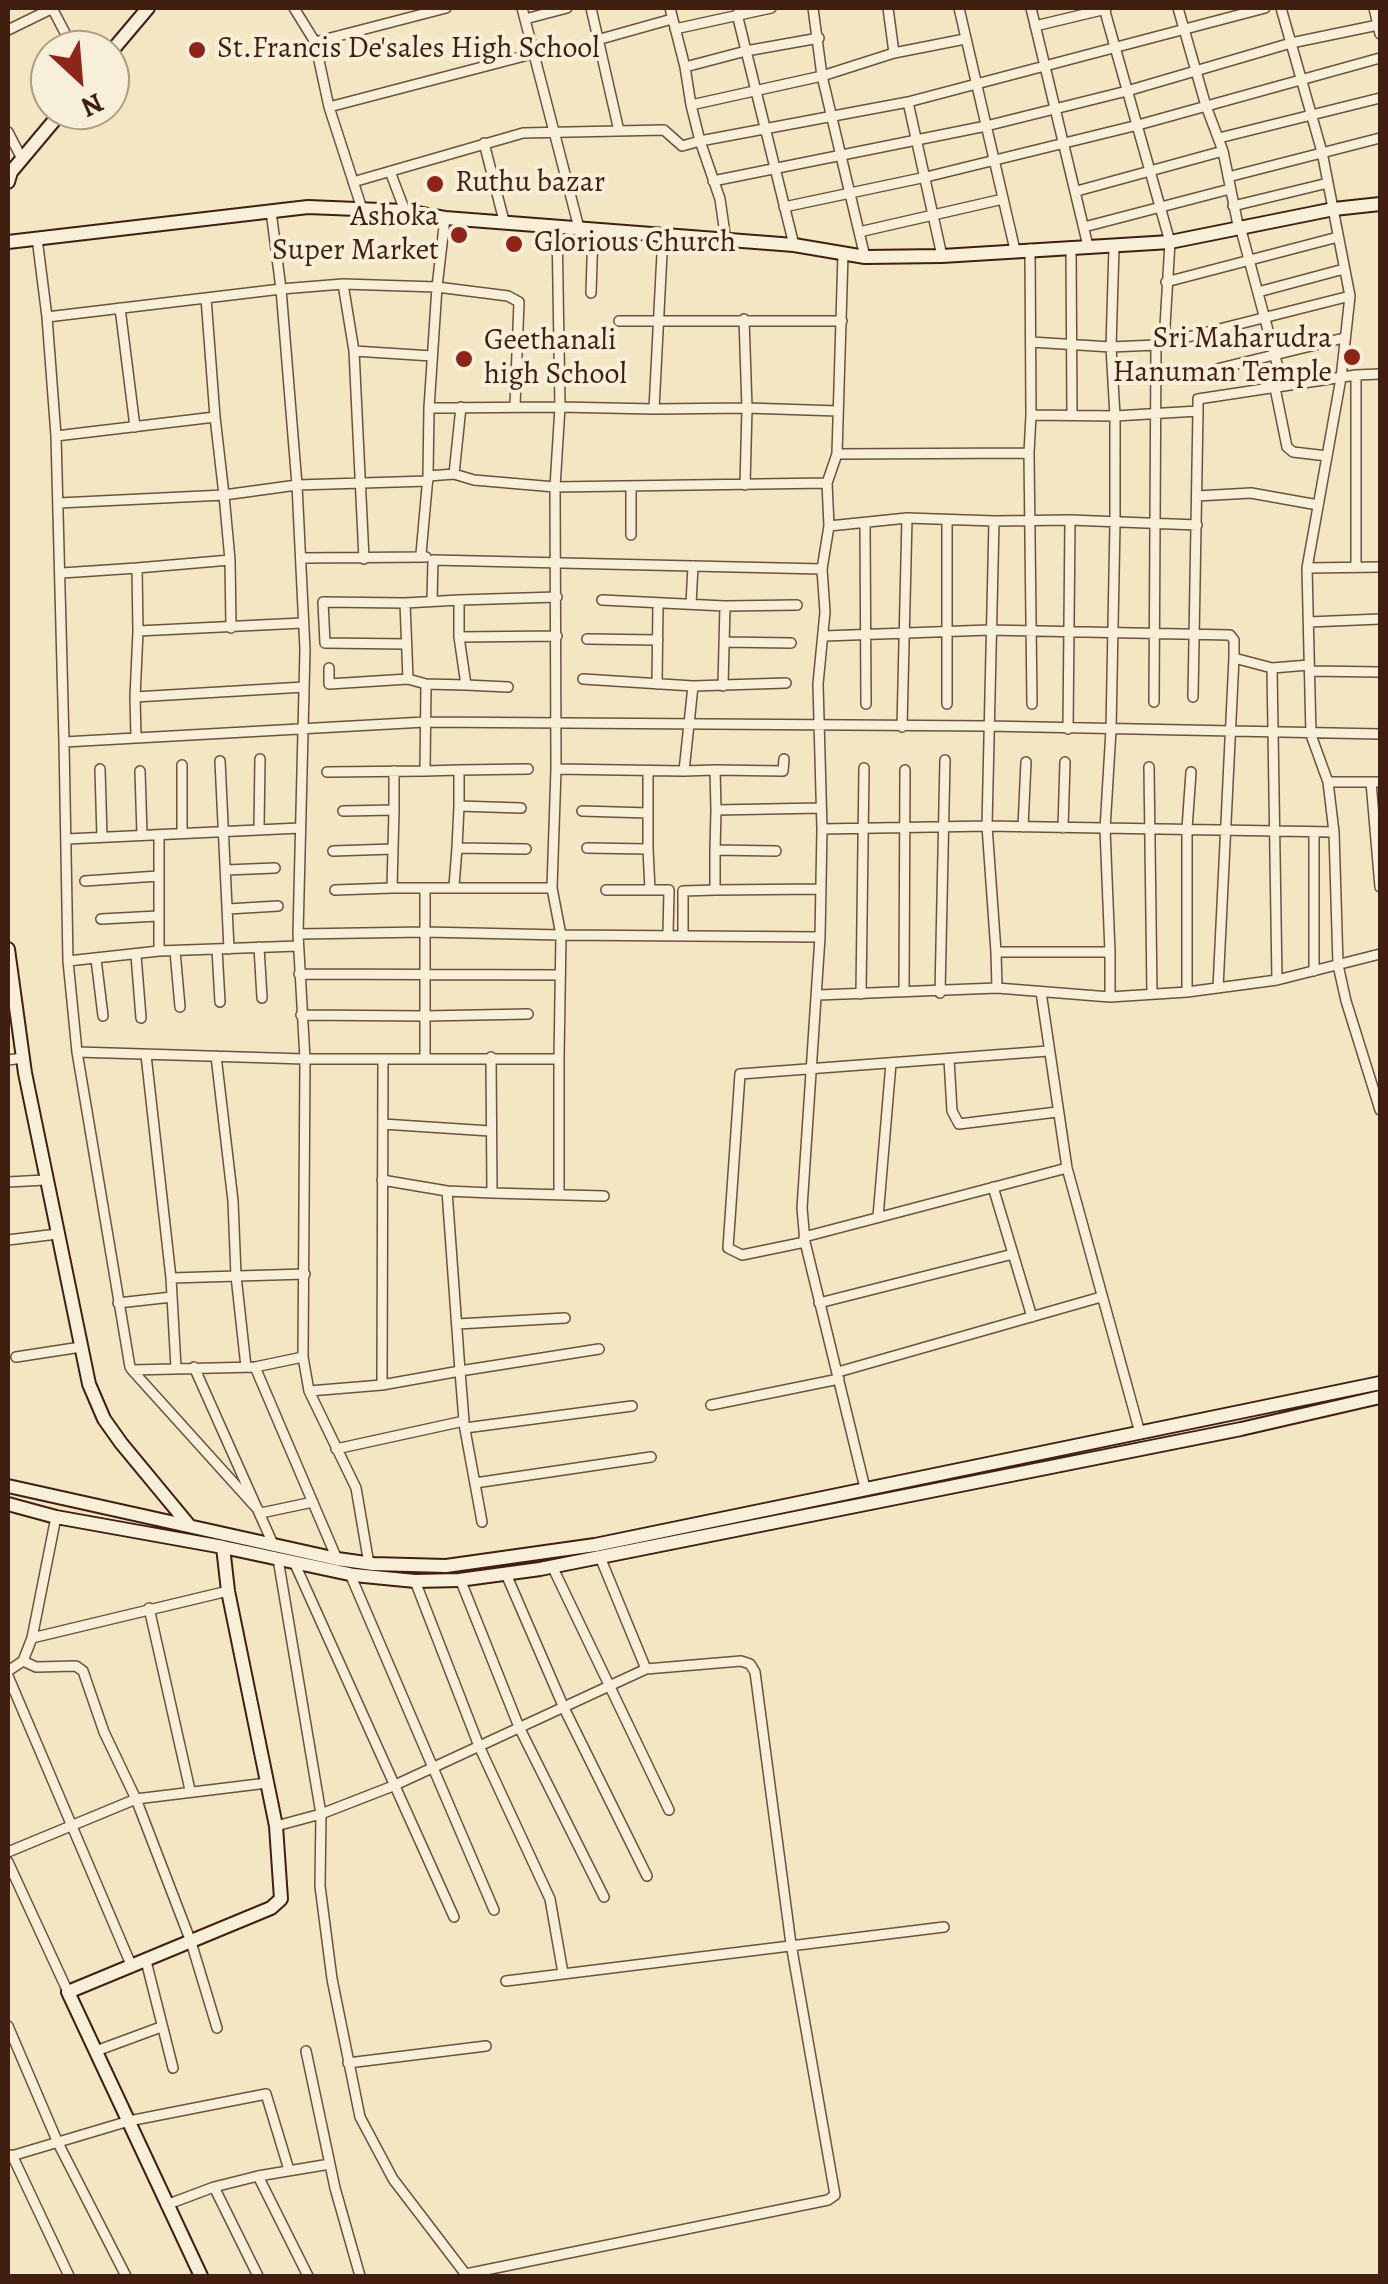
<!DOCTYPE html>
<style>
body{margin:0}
#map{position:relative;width:1388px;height:2284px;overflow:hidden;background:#f3e7c3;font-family:Alegreya,serif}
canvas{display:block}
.frame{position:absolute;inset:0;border:10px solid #401f11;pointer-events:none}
.north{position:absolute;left:30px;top:30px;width:100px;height:100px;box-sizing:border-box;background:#f7efd8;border:2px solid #ae9c88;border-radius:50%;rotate:154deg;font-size:28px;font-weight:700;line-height:40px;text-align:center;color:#401f11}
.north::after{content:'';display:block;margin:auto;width:35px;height:45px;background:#8f2418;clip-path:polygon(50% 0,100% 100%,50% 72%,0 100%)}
</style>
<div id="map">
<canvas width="1388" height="2284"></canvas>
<div class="frame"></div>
<div class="north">N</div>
</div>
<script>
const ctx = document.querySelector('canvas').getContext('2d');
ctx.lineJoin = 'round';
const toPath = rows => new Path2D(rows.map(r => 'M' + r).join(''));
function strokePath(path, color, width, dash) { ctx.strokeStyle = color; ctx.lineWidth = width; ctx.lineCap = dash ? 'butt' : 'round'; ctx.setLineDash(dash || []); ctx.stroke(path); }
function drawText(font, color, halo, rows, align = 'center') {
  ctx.font = font + ' Alegreya,serif'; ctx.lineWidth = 8; ctx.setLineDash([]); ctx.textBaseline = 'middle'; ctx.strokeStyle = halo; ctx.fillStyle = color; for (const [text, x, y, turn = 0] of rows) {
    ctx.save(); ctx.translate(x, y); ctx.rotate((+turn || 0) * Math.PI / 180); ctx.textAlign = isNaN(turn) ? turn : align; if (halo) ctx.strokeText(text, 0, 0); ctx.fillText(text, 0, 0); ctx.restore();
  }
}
const street = toPath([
 [52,8,74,50],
 [294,8,315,42,329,107,363,212],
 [522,8,579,228],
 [591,8,619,131],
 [670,8,685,67,691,105],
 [888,8,894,53],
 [959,8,1015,250],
 [1031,8,1088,246],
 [1104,8,1170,242,1164,343],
 [1178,8,1206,106,1223,151,1239,230],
 [1281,8,1322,152,1350,296,1341,378,1307,568,1311,735,1328,782,1334,832,1338,965,1346,1001,1380,1110],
 [1374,8,1380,34],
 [737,14,794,245],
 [525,19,567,8],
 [1035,26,1106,9],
 [675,29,771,8],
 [8,30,53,8],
 [597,40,672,19],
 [315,42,446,8],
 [685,67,746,51,819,38],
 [908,102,942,256],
 [329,107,536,53],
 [8,132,22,159],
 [1219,138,1380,98],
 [484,143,504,221],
 [391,174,405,211],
 [1228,177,1380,138],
 [713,181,986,126,1127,91,1291,43,1378,25],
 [353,182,523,133,664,130,682,146,700,141,691,105,822,76,813,8],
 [1077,191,1223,151],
 [1233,206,1328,183],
 [784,207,926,177,1138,125,1380,58],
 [271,211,281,289,343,284,437,287,429,408,428,476],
 [445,218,437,287,508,296,519,302,515,405],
 [557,226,560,407,654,409,663,234],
 [1084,227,1230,189],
 [1241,230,1283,386],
 [859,232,1003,199],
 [37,238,47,317,281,289,297,485,305,650,298,934,425,932,425,888],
 [726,241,720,199,700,141,908,102,1265,8],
 [1071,247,1072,415],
 [1030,249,1031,415],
 [843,254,837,454,827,483,829,526,822,569,825,612,818,684,822,829,820,937,802,1208,805,1242,865,1488],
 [865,257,822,76,894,53,965,39],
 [1166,282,1338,237],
 [343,284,354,351,364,559],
 [1258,292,1344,269],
 [591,293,593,229],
 [120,308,135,427],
 [47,317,56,436,215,417,206,298],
 [744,319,747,408,838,411],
 [619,321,842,321],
 [1031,342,1111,347,1156,345,1350,296],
 [354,351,432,356],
 [1200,373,1344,338],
 [1356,375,1356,567],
 [1275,388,1287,447,1293,452,1327,456],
 [654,409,747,408,745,485],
 [215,417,224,495,297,485,428,481],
 [56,436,64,742],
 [1029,453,1032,704],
 [837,454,1029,453,1031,415,1115,416,1198,411,1198,399,1356,375,1380,374],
 [454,474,461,407],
 [1197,496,1251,493,1318,505],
 [59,503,224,495,230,560],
 [994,521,987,826,996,952,1110,952,1105,829,1111,730,1115,523,1115,416,1111,347,1114,247],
 [865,523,866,704],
 [829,526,907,518,994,521,1070,520,1197,525],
 [631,535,631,488],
 [421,554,428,476,454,474,474,480,555,487,560,407,429,408],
 [302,558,426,557],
 [137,568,230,560,231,628],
 [1307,568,1380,567],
 [62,573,137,568,138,631,302,623],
 [459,600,459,637,466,685,426,684,408,679,405,603,459,600],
 [459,600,557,597],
 [602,600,725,606,797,605],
 [432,601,433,560,822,569],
 [405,603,323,602,325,643,406,644],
 [691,604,693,566],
 [1309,622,1380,619],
 [824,636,989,630,1230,635,1234,640,1234,658],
 [459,637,557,636],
 [587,639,658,640],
 [724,642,791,643],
 [329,668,329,684,408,679],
 [1272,668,1277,980],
 [1310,671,1380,672],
 [583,679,693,686,786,683],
 [426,684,425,771,459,770],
 [657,684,658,603],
 [466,685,508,687],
 [693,686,684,771,715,770],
 [723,686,725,606],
 [135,697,138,631],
 [1193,697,1198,411],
 [1154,702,1156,345],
 [947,704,947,520],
 [902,727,907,518],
 [1068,729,1070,520],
 [136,737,135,697,304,687],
 [220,761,229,949],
 [182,765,182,833],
 [1149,767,1152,994],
 [100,769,102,837],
 [140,771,142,835],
 [684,771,556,769,555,487,827,483],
 [327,772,425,771],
 [1328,782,1380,782],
 [1371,782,1380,887],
 [459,806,459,770,528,769],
 [716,810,715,770,783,771,784,759],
 [343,811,394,810,394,771],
 [582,811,648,813,648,771],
 [1023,827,1026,762],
 [259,828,260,759],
 [1063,828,1065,762],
 [822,829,987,826,1334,832],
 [67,839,300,828],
 [457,848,459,806,521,808],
 [587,848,648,849,648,813],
 [715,850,716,810,821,808],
 [333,851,393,849,394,810],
 [776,851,715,850,715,890,820,889],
 [226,870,275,868],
 [85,881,158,876],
 [454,886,457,848,526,849],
 [392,888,552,888],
 [335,890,392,888,393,849],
 [606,890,650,890,648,849],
 [650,890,669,890,668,934],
 [228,909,278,906],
 [101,919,158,916],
 [298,934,305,1059,303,1357],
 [683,935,683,891,715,890],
 [259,947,262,998],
 [217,949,220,1002],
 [159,951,159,835],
 [175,951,180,1007],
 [996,952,997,988],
 [136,955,141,1018],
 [96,959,103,1016],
 [68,961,159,951,298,946],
 [1314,971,1314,834],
 [299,974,559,975],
 [1218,988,1234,658,1272,668,1309,665],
 [904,992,905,770],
 [1041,992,1067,1168,1140,1433],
 [1187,992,1187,829,1191,772],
 [940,993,945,760],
 [861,994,864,768],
 [818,995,997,988,1110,997,1187,992,1277,980,1380,954],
 [1110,997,1110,952],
 [528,1014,425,1016,425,1059,559,1059,561,935,820,937],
 [301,1015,425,1016,425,932,561,935,552,888,556,769],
 [77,1052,305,1059,425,1059],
 [146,1055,171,1278,176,1368],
 [216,1056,233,1201,236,1276,246,1367],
 [559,1059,559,1195],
 [949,1059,952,1111,959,1124,1057,1112],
 [8,1060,23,1058],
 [383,1124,490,1131],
 [8,1182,45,1180],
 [993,1187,1032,1317],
 [447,1191,492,1193,491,1057],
 [492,1193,604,1196],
 [878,1217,891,1063],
 [804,1237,1067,1168],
 [8,1240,57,1234],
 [805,1242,742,1255,728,1248,740,1074,1048,1051],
 [171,1278,305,1274],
 [118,1303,172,1297],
 [819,1303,1013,1254],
 [457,1324,565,1318],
 [16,1357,81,1347],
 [194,1367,273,1544],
 [255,1367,337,1559],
 [132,1370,261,1513,313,1502],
 [838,1372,1101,1297],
 [382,1385,383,1059],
 [309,1391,382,1385,460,1371,447,1191,382,1180],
 [711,1405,839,1379],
 [464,1424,482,1522],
 [465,1428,632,1406],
 [336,1449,464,1421,460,1371,599,1349],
 [475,1483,651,1457],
 [600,1557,646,1669],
 [278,1559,321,1814,320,1886,332,1979,360,2117,393,2179,467,2276],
 [294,1562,454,1917],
 [369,1564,356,1488,309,1391,303,1357,255,1367,132,1370,130,1367,77,1052,68,961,64,742,425,722,988,726,1380,734],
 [552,1566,669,1810],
 [350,1574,494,1910],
 [506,1574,564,1708,647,1876],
 [460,1579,519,1727,604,1897],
 [415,1581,479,1746,550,1899,563,1973],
 [149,1608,190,1790],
 [32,1638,228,1591],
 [23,1661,36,1667,76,1666,83,1671,104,1732,136,1799,191,1942,217,2028],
 [8,1671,23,1661,32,1638,56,1517],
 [8,1676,132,1967],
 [276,1826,321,1814,393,1786,646,1669,741,1661,750,1664,755,1672,791,1944,835,2195,828,2200,466,2274],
 [8,1852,136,1799,267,1783],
 [8,1862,68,1992],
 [146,1961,173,2068],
 [506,1981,944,1927],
 [8,2026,58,2143,126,2276],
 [96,2051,161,2027],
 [306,2051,335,2188,360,2276],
 [348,2063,486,2046],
 [12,2155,69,2276],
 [8,2157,129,2121,266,2094,289,2170],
 [258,2176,308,2276],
 [214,2187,258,2276],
 [166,2205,214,2187,258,2176,330,2164]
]);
const secondary = toPath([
 [110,53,148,8],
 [8,182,11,172,63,110],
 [8,242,308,207,405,211,445,218,794,245,865,257,942,256,1170,242,1334,209,1380,204],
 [8,949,25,1073,89,1384,104,1419,121,1443,188,1524],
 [8,1486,337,1559,373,1564,446,1566,595,1545,1380,1383],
 [8,1504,56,1517,223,1547,354,1575,415,1581,459,1580,540,1569,1241,1429,1380,1397],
 [201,2276,68,1992,271,1908,281,1899,276,1826,228,1591,223,1547]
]);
strokePath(street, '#6d513e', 12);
strokePath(secondary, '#401f11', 16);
strokePath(street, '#f7efd8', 9);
strokePath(secondary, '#f7efd8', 12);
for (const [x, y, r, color] of [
 [197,50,10,"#8f2418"],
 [435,184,10,"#8f2418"],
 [459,235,10,"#8f2418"],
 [514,244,10,"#8f2418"],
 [1352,357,10,"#8f2418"],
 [464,359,10,"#8f2418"]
]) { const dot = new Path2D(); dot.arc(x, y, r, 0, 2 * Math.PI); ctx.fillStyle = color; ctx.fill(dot); strokePath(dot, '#f7efd8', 4); }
drawText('30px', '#401f11', '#f7efd8', [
 ["St.Francis De'sales High School",217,50],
 ["Ruthu bazar",455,184],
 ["Ashoka",439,218,"right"],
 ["Super Market",439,252,"right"],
 ["Glorious Church",534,244],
 ["Sri Maharudra",1332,340,"right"],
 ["Hanuman Temple",1332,374,"right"],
 ["Geethanali",484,342],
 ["high School",484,376]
], 'left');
</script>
